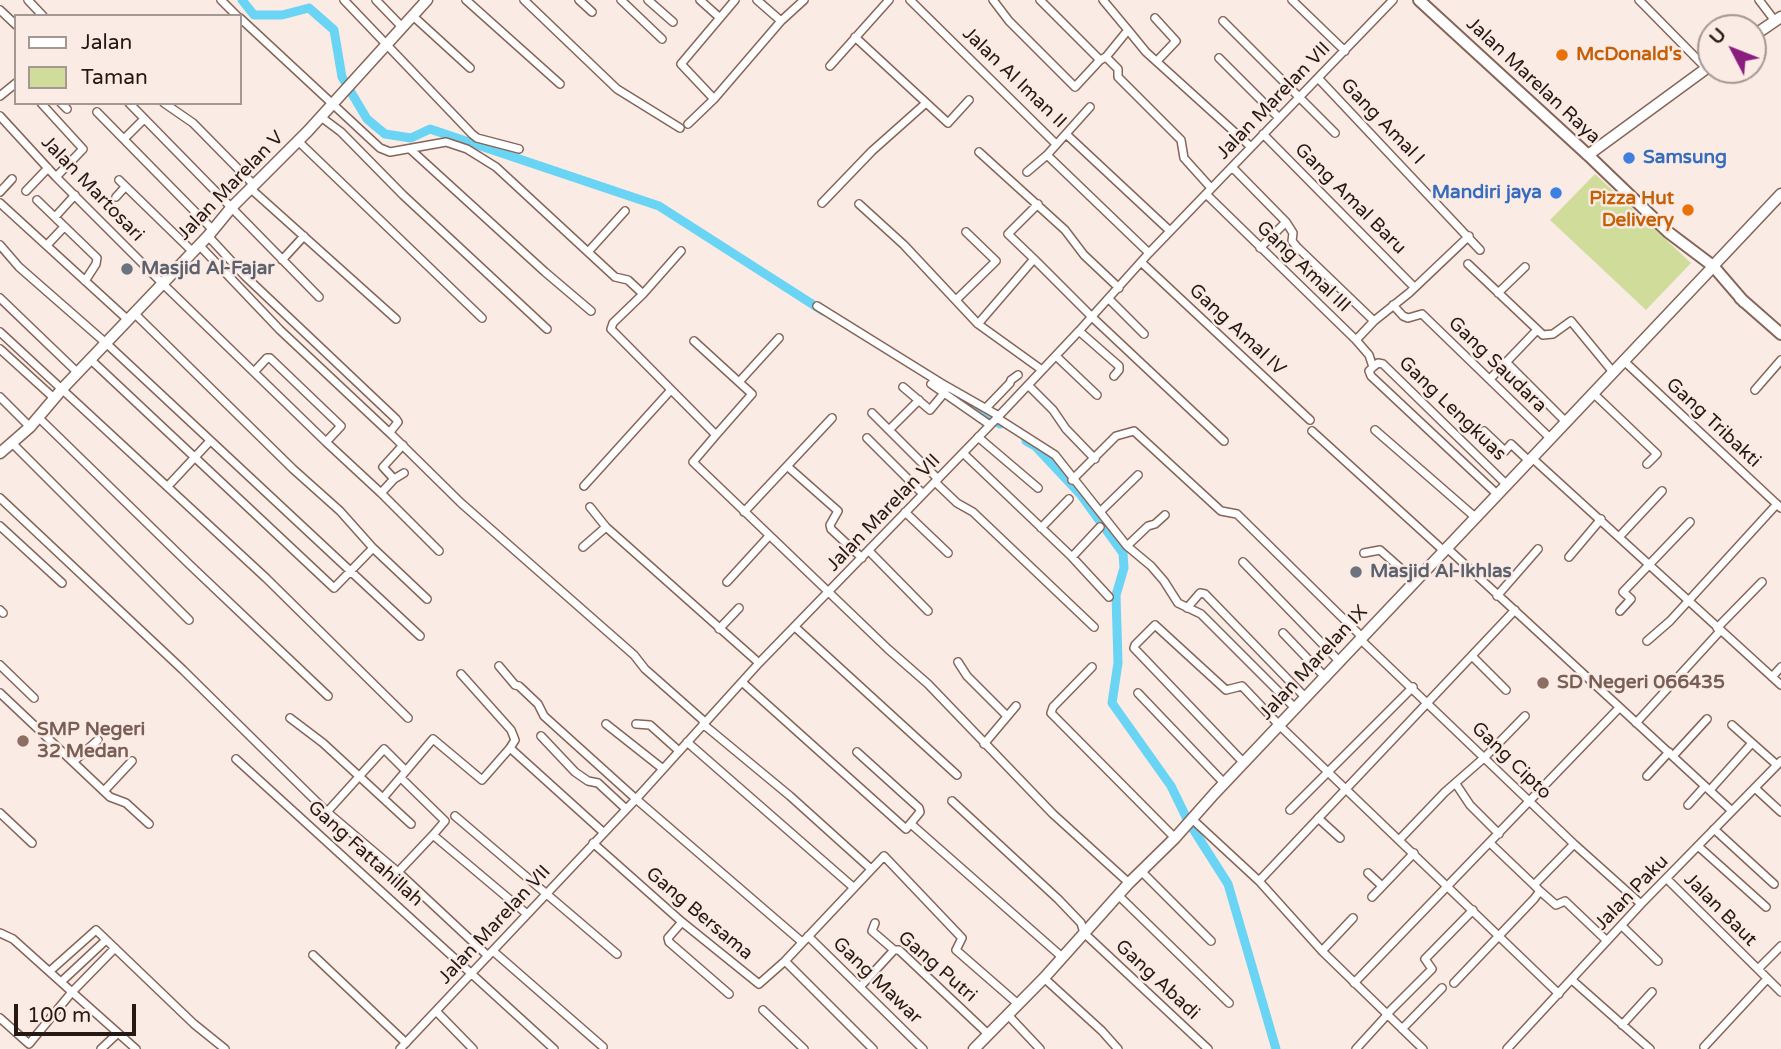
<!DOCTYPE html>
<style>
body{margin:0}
#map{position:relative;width:1781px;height:1049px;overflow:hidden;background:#faebe5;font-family:"Varela Round",sans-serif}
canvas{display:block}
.legend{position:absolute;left:14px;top:14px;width:228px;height:91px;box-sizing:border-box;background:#faebe5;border:2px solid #a59791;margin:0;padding:9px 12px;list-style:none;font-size:21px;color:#261914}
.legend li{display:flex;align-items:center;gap:14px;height:35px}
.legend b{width:35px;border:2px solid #a59791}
.north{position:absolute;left:1697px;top:14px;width:70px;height:70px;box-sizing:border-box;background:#faebe5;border:2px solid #a59791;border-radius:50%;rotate:312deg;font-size:19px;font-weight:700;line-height:28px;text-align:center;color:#261914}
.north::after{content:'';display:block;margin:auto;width:24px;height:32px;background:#8c1d80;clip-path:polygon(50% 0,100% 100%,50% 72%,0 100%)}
.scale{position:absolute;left:14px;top:1004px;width:122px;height:32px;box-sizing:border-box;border:4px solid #261914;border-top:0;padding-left:9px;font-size:21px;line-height:24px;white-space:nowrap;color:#261914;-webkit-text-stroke:5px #faebe5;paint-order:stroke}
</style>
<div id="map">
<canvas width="1781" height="1049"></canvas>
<ul class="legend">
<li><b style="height:9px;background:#fff"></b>Jalan</li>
<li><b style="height:19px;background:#cfdc9a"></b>Taman</li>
</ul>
<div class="north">U</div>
<div class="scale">100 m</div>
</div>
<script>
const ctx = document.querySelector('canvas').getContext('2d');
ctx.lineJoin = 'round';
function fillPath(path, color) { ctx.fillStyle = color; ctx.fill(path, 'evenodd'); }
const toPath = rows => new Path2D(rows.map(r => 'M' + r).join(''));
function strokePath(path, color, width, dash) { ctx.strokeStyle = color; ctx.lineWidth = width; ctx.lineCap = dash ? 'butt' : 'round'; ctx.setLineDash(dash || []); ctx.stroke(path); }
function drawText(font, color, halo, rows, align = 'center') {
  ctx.font = font + ' "Varela Round",sans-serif'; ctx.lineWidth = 5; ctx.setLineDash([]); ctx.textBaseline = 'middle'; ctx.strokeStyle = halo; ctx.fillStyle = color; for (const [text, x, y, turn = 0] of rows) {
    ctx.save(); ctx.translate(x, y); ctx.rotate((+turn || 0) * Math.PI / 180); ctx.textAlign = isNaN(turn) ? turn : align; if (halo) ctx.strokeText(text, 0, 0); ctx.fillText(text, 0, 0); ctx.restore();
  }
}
fillPath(toPath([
 [1595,174,1691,263,1646,310,1550,220]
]), '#cfdc9a');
strokePath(toPath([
 [242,0,254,15,282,15,309,8,334,30,342,77,367,119,385,134,411,138,430,129,659,206,823,311],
 [947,390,1000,424],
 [1026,441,1035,446,1081,495,1123,553,1124,568,1116,595,1118,663,1112,703,1171,786,1188,821,1228,884,1276,1049]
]), '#69d4f3', 9);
const street = toPath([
 [28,0,43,16],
 [221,0,237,16],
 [344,0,472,134,477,138,519,149],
 [376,0,402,27],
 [466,0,560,84],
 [524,0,617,89,680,128],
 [579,0,592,12],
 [621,0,662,39],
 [648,0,673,22],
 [700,0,720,18],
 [757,0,781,21],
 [910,0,1056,144],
 [993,0,1009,21,1075,87,1100,60,1106,57,1128,30,1146,52,1251,147],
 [1040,0,1100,60],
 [1103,0,1128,30],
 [1292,0,1345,51],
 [1639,0,1706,68],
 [1759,0,1775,21],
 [0,10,16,25],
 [413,16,470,68],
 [240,18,380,148,390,152,446,142,467,149,496,167,615,277,628,280,643,294],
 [1155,18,1176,41,1157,61],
 [1223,21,1335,133],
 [855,37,948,123,969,100],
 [1106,57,1118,69,1118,77,1181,140,1184,158,1211,188],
 [1219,58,1279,118],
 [830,66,889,0],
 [1318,78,1480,250],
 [0,96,16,83],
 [714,99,681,64,735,0],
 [41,103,83,149,56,177],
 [61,103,67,109],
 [129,103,319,297],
 [164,103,193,123,254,185],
 [1090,107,1047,155,1149,253],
 [97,112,212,229],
 [0,116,56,177,162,283,326,442,381,493,439,551],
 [321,117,341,132,403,195,547,329],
 [688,124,714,99,781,21,804,0],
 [1066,134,1170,231],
 [1263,134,1414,287],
 [124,139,144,119],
 [298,141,482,318],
 [410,149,545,272,591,311],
 [979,152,1065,230,1084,255,1119,288],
 [1232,167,1286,222,1293,233,1292,241,1297,247,1374,321,1356,340],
 [1027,172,1047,155],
 [119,180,193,252],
 [251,189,396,319],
 [26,191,48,168],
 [0,192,12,179],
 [1206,194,1356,340,1369,355,1373,367],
 [116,197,125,187],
 [37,200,97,258,96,264,85,281],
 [0,203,128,320],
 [822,203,872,151,926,103],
 [859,204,904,245,978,324,1042,370],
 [55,217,75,195],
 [208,236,246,277,396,419,398,422,390,432],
 [0,245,19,267,107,344,420,636],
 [47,245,64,227],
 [199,245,280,330,393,436,461,503,634,655,645,669,705,722],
 [1260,248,1286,222],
 [681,251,643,294,613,323,611,329,716,435,693,462,888,649,928,684,1053,814,1129,883],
 [588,252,625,211],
 [1034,259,1008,234,1038,204],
 [282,260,304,236],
 [1141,262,1310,420],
 [1468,264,1543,335,1553,334,1571,321,1613,372],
 [1498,293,1525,267],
 [0,298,78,373],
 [1109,299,1144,334],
 [956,300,996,261,966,232],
 [1393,305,1403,316,1408,318,1422,314,1551,439],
 [817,306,941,383,999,416],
 [134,313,293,469,340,511,373,548,427,599],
 [1374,321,1409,293,1469,236],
 [978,324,1034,259,1092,317,1224,441],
 [1079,331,1119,366,1119,370,1114,376],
 [0,332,266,578,408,718],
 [694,341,752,394,716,435],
 [0,349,55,399],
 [1056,356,1097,395],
 [91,360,334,588,373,548],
 [1624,361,1781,508],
 [1506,362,1566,422],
 [1373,367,1378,363,1383,364,1507,485],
 [1373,367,1369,371,1371,376,1498,495],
 [254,372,267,358,270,358,341,426,326,442],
 [1490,379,1537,330],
 [739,382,779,338],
 [931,384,990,425],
 [1028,385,1053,410,1066,429,1095,459],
 [903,387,930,410,945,392],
 [1755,390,1781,360],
 [1593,393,1657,454,1647,464],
 [0,397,30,427],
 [986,408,1010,383,1011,380,1018,375],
 [872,413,938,479],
 [38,417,190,565,328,696],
 [997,418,1055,455,1127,546,1151,566,1164,581,1178,603,1201,614,1296,709],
 [889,430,919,400],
 [1375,430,1475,517],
 [1312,431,1444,551],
 [1484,431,1505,451,1511,444,1529,461],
 [978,437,1038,488],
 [867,438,923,494],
 [12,443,189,620],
 [963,453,1072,557,1109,597],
 [1532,458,1781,685],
 [787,466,838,511,830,525,831,529,862,558],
 [394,479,404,473],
 [1072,480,1116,436,1134,431,1221,511,1237,514,1362,637],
 [935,482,957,503,973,512,1094,627],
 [168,486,210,441],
 [584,486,670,391],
 [381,493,394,479,383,467,403,445],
 [0,498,183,670,327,812,384,749,406,771],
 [590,507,606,527],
 [1101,511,1138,475],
 [744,512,832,418],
 [905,512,948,553],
 [0,526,62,583],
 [1041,528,1069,499],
 [1619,537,1662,491],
 [1127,546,1148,526,1155,524,1165,515],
 [583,547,606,527,759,663],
 [1447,548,1732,811],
 [869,551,928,611],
 [1364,553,1380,550,1415,581],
 [1072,557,1100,527],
 [1569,557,1601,519],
 [1243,562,1340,662],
 [727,582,769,536],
 [1497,596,1538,549],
 [1187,608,1200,593,1205,594,1306,698],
 [0,610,3,613],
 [1620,611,1631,599,1623,592,1690,522],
 [795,627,957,775],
 [1717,628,1762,582],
 [719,629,739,608],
 [1283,633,1326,678],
 [1360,639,1574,844,1641,904],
 [1647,641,1670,621,1777,504],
 [1472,656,1506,690],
 [958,662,967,676,1007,716],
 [0,665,34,698],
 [499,666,515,685,519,686,538,704,544,716,636,799,802,942],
 [1092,667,1053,707,1051,713,1175,838],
 [461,674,511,730,515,740,510,748,603,832],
 [1772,677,1781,667],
 [742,682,906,829,920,812,919,808,857,752],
 [0,693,110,797,126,803,149,824],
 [1138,693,1224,783],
 [290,718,323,743,411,824],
 [1636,723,1721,630],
 [606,724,663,769],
 [636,724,650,725,679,751],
 [703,724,790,796,871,869],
 [1732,725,1777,765],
 [541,736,575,772,588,781,598,783,626,809],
 [687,742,853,887],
 [984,744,1016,706],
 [1673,756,1707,719],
 [236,759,554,1049],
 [73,762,98,740],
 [1244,763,1134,648,1135,645,1155,625,1226,690,1242,686,1279,725,1559,994],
 [1647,776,1669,752],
 [401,778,445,821,433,835,527,914],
 [1456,784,1470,805,1499,834],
 [1756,789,1781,812],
 [1710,790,1752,743],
 [104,791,132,761],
 [383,798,433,739,482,780,510,748],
 [952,801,1058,899,1081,923,1084,933,1208,1049],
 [1688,805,1705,786],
 [1290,810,1413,687],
 [327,812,398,872,488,956],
 [0,813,32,843],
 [455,816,617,954],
 [1318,818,1340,838],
 [1192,819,1259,881,1322,951,1423,1049],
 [911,824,1062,957],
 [1714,829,1774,884],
 [1400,839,1445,792,1485,757,1525,716],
 [593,843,682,922,759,984,785,961,884,856,962,938,956,950,1018,1004],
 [1490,843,1534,885],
 [1698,846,1766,907],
 [1141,871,1211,941],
 [398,872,433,835],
 [1368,873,1382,886],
 [1667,879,1781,992],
 [1259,881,1515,610],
 [1540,891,1556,905,1565,901,1607,941],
 [1118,895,1229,1003],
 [1372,897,1414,853],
 [682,922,668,938,669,942,729,994],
 [875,923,872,931,894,950,899,950,988,1034],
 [1622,926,1658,961],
 [0,933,13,939,72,992,115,948],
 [808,936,923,1049],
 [493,951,603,1047],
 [1322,951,1353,918],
 [313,955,406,1043],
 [785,961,873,1049],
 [1758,969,1781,946],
 [50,971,96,930,194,1024,225,1049],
 [1044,978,1102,1031,1118,1049],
 [1572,980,1650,1049],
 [61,982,106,940],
 [1354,983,1619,708],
 [1454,983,1534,899,1540,891,1534,885,1574,844],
 [860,987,894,950],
 [763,1010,804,1049],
 [436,1011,473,1049],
 [1007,1014,1040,1049],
 [1386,1015,1432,969,1425,959,1473,910],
 [0,1018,29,1044,72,992,136,1049],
 [1622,1025,1652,992],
 [1402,1029,1442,988],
 [1704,1047,1767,979],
 [101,1049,118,1033],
 [400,1049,636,799,759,663,996,419,1079,331,1149,253,1393,0],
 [1356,1049,1387,1015],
 [1507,1049,1641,904,1781,761]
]);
const secondary = toPath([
 [1753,36,1781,17],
 [1588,155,1711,65],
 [1713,266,1781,194],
 [0,453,30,427,63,388,208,236,231,208,308,131,427,0],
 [974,1049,1044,978,1129,883,1175,838,1214,794,1709,271]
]);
const primary = toPath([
 [1419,0,1588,155,1668,232,1713,266,1744,302],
 [1740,298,1781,334]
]);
strokePath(street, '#856558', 10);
strokePath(secondary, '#856558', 13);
strokePath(primary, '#856558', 14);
strokePath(street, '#fff', 7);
strokePath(secondary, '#fff', 10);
strokePath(primary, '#fff', 10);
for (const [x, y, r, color] of [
 [1562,55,7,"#e8710a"],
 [1629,158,7,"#3f7fe0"],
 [1556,193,7,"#3f7fe0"],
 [1688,210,7,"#e8710a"],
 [127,269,7,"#6b7280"],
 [1356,572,7,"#6b7280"],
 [1543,683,7,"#8d6e63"],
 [23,741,7,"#8d6e63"]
]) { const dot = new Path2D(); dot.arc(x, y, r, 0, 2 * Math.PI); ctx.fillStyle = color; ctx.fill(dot); strokePath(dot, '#faebe5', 2.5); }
drawText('bold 19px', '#c56008', '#faebe5', [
 ["McDonald's",1576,55],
 ["Pizza Hut",1674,199,"right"],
 ["Delivery",1674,221,"right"]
], 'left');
drawText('19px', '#261914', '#faebe5', [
 ["Jalan Al Iman II",1014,78,44],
 ["Jalan Marelan Raya",1533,81,43],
 ["Jalan Marelan VII",1274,101,-46],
 ["Gang Amal I",1382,122,46],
 ["Jalan Marelan V",231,186,-46],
 ["Jalan Martosari",92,189,46],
 ["Gang Amal Baru",1350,199,45],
 ["Gang Amal III",1303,267,44],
 ["Gang Amal IV",1237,330,43],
 ["Gang Saudara",1497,365,44],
 ["Gang Lengkuas",1452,409,44],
 ["Gang Tribakti",1713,423,43],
 ["Jalan Marelan VII",884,513,-46],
 ["Jalan Marelan IX",1314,663,-47],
 ["Gang Cipto",1511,761,44],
 ["Gang Fattahillah",365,854,42],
 ["Jalan Paku",1632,893,-46],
 ["Jalan Baut",1720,910,45],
 ["Gang Bersama",699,914,40],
 ["Jalan Marelan VII",495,925,-47],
 ["Gang Putri",937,967,41],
 ["Gang Abadi",1157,980,43],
 ["Gang Mawar",877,981,44]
]);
drawText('bold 19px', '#366cbe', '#faebe5', [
 ["Samsung",1643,158],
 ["Mandiri jaya",1542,193,"right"]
], 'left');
drawText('bold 19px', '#5b616d', '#faebe5', [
 ["Masjid Al-Fajar",141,269],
 ["Masjid Al-Ikhlas",1370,572]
], 'left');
drawText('bold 19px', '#785e54', '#faebe5', [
 ["SD Negeri 066435",1557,683],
 ["SMP Negeri",37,730],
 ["32 Medan",37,752]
], 'left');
</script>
